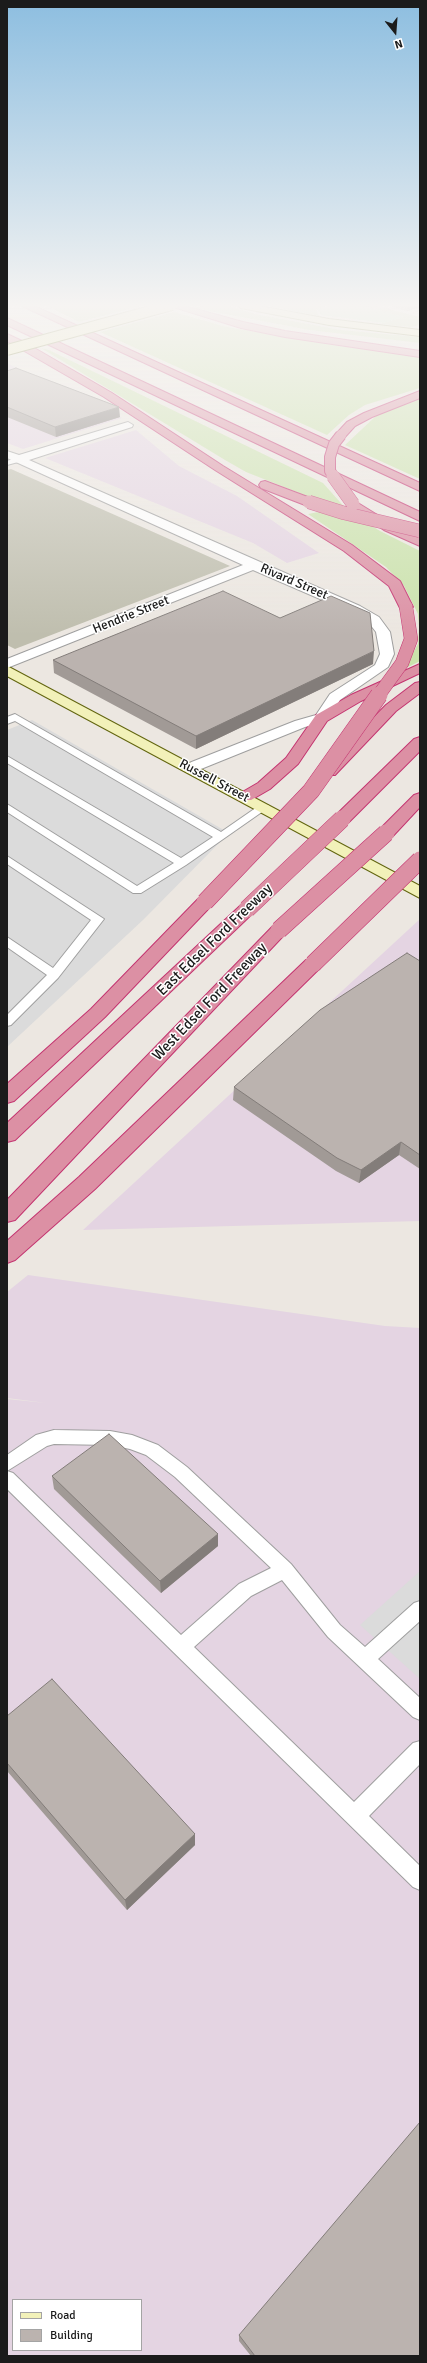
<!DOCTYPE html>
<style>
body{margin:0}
#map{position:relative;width:427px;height:2363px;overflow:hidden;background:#ece7e1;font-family:Signika,sans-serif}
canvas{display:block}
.frame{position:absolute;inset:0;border:8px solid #1b1b1b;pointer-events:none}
.legend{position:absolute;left:12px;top:2299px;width:130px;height:52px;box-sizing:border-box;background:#fff;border:1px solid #a4a4a4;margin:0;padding:5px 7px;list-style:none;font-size:12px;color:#1b1b1b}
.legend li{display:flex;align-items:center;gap:8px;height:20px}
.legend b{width:20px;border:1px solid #a4a4a4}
.north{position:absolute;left:375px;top:12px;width:40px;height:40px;-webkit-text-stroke:3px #fff;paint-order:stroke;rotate:163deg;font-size:11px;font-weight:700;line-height:16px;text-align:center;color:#1b1b1b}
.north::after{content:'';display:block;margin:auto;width:14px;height:18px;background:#1b1b1b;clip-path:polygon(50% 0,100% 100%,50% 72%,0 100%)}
</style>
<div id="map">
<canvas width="427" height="2363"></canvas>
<div class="frame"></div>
<ul class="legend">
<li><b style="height:5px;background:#f2f1b9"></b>Road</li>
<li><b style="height:11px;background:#bbb3af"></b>Building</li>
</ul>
<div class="north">N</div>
</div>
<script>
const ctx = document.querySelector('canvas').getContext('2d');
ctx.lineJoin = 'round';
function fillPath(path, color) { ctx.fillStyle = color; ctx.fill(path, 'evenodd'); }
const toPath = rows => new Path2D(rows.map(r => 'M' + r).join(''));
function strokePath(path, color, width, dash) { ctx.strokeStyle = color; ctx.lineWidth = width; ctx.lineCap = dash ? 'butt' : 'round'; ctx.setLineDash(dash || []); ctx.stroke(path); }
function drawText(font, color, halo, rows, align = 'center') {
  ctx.font = font + ' Signika,sans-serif'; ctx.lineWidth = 3; ctx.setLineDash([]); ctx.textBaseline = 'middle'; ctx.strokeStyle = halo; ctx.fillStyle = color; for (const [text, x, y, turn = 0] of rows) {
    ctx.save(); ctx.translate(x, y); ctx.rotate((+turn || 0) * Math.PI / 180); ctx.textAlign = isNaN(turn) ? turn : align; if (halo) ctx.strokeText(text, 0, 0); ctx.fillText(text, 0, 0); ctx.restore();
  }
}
fillPath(toPath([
 [7,363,50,385,70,397,122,418,23,449,7,443],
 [136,430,179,466,237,496,319,553,287,563,253,543,45,458],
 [420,919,420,1221,83,1230],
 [28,1275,385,1326,420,1328,420,2356,7,2356,7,1399,46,1403,7,1398,7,1292],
 [13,2300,141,2300,141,2350,13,2350]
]), '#e4d4e2');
fillPath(toPath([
 [11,469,133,523,230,566,15,649,7,645,7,470]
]), '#bfbeae');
fillPath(toPath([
 [46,305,145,305,79,322],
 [207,305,226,305,255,314,341,330,420,337,420,343,309,330,194,308],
 [264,305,330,305,316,309,319,316],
 [362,305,372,305,420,317,420,325,411,327,380,324,403,317],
 [174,312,227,327,355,348,420,356,420,388,365,405,349,415,327,435,100,332],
 [41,348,49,350,323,483,348,511,380,531,420,551,420,661,404,669,418,644,419,628,418,614,404,586,386,567,308,514,324,511,299,493,246,472,225,460],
 [420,396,420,479,345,445,378,414]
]), '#cae2ab');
fillPath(toPath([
 [333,305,361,305,404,317,383,323,321,315,317,309]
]), '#c1f3c2');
fillPath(toPath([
 [32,720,229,833,143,920,7,1047,7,730],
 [420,1571,420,1679,360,1625]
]), '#dbdbdb');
const lane = toPath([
 [19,457,22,457,22,461,7,465,7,461,19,457],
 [15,714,221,832,260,805,268,805,269,807,186,865,141,893,133,893,7,812,7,804,137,886,174,863,7,763,7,756,181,858,213,837,15,721,7,724,7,717,15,714],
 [7,856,104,919,58,978,11,1025,7,1026,7,1015,47,975,7,947,7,937,53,968,91,920,7,864,7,856],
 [54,1430,110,1431,132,1435,158,1445,187,1467,291,1564,340,1625,365,1647,414,1603,420,1601,420,1621,378,1659,420,1698,420,1720,413,1717,328,1637,282,1580,251,1596,194,1647,354,1802,413,1743,420,1741,420,1764,369,1816,420,1866,420,1890,413,1887,7,1489,7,1455,36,1435,54,1430],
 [54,1444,110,1445,130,1449,146,1455,175,1477,271,1568,239,1584,181,1635,13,1473,7,1471,47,1446,54,1444]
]);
const street = toPath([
 [128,422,133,425,132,427,29,460,360,606,379,617,390,632,394,654,388,667,340,700,326,721,305,727,196,771,184,771,182,768,184,765,295,721,316,715,330,694,375,665,380,654,376,632,369,623,350,612,253,570,7,668,7,659,243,565,7,458,7,451,19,455,128,422]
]);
const secondary = toPath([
 [237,305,254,305,329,319,420,330,420,336,329,325,241,308,237,305],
 [7,666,420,886,420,898,7,676,7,666]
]);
const highway = toPath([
 [20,305,32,305,420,483,420,491,20,305],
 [167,305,181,305,243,322,285,331,420,351,420,357,285,337,241,328,167,305],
 [7,318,420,512,420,521,7,325,7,318],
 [7,334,24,342,112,393,223,466,352,545,400,581,413,607,406,611,401,610,389,586,344,551,215,470,104,397,7,341,7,334],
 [420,391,420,398,372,417,355,426,345,437,341,438,335,435,347,422,364,413,420,391],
 [265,481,313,499,315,502,313,505,305,505,261,488,259,485,261,482,265,481],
 [353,500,392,524,420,537,420,546,384,530,349,507,347,504,353,500],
 [420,664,420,673,361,701,327,721,298,764,270,789,251,800,239,800,237,797,239,794,258,783,286,758,316,715,351,695,420,664],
 [420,682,420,693,396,711,335,775,323,775,321,772,323,769,386,705,415,683,420,682],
 [420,737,420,751,348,823,336,823,334,819,336,815,414,739,420,737],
 [420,793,420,807,392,837,380,837,378,833,380,829,414,795,420,793],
 [205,897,211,898,214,902,211,906,105,1017,14,1101,7,1103,7,1084,91,1009,199,898,205,897],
 [247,904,253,905,256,909,253,913,15,1140,7,1142,7,1123,241,905,247,904],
 [279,925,285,926,288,930,285,934,15,1220,7,1222,7,1200,273,926,279,925],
 [313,958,320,960,322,964,320,968,95,1189,15,1260,7,1263,7,1241,79,1177,306,960,313,958]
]);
strokePath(lane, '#9f9f9f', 2);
strokePath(street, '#9f9f9f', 2);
strokePath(secondary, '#62650f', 2);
strokePath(highway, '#c43470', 2);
strokePath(toPath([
 [375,305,394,310],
 [413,313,420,310]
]), '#eb7773', 1, [1, 1]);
fillPath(lane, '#fff');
fillPath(street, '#fff');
fillPath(secondary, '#f2f1b9');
fillPath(highway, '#dc90a4');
const secondaryBridge = toPath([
 [7,350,172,305]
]);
const highwayBridgeFar2 = toPath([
 [334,477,330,471,330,457,334,444,341,435]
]);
const highwayBridgeFar1 = toPath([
 [333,476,353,504],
 [309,502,344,513,420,531],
 [378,696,402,663,411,639,406,607]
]);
const highwayBridge = toPath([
 [205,902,311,791,379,695],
 [247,909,342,819],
 [279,930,386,833],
 [313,964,420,860]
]);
strokePath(secondaryBridge, '#62650f', 12, []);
strokePath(highwayBridgeFar2, '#c43470', 12, []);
strokePath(highwayBridgeFar1, '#c43470', 14, []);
strokePath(highwayBridge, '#c43470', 18, []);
strokePath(secondaryBridge, '#f2f1b9', 10);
strokePath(highwayBridgeFar2, '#dc90a4', 10);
strokePath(highwayBridgeFar1, '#dc90a4', 13);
strokePath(highwayBridge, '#dc90a4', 17);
fillPath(toPath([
 [387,305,420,305,420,307,407,311],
 [7,371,120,417,56,437,7,417],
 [53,660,373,664,196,749,54,673],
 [420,961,420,1169,399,1155,359,1183,336,1171,233,1100,234,1087],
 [52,1476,218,1534,218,1546,161,1593,54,1489],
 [7,1716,195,1845,127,1910,7,1771],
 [239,2335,420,2356,251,2356,239,2341]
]), '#a19a96');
fillPath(toPath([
 [408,305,420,305,420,307,407,311],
 [119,407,120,417,56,437,55,427],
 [374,651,373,664,196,749,196,736],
 [401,1142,399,1155,359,1183,361,1170],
 [218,1534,218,1546,161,1593,160,1581],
 [195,1834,195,1845,127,1910,125,1900]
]), '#837d7a');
const building = toPath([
 [16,368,119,407,55,427,7,407,7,371,16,368],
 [223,591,280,618,331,596,370,613,374,651,196,736,53,660,223,591],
 [407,953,420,961,420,1155,401,1142,361,1170,337,1158,234,1087,320,1010,407,953],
 [109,1434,218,1534,160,1581,52,1476,109,1434],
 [52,1679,195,1834,125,1900,7,1763,7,1716,52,1679],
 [420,2122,420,2356,255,2356,239,2335,420,2122]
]);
fillPath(building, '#bbb3af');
strokePath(building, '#837d7a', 1);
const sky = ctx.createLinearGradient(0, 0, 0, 636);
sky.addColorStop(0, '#8dbee0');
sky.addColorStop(0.48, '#f6f4f2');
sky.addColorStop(1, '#f6f4f200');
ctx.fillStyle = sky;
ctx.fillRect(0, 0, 427, 636);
drawText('13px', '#1b1b1b', '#fff', [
 ["Rivard Street",294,582,23],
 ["Hendrie Street",131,615,-22],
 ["Russell Street",214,781,28]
]);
drawText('15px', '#1b1b1b', '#fff', [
 ["East Edsel Ford Freeway",215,940,-44],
 ["West Edsel Ford Freeway",210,1002,-46]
]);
</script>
